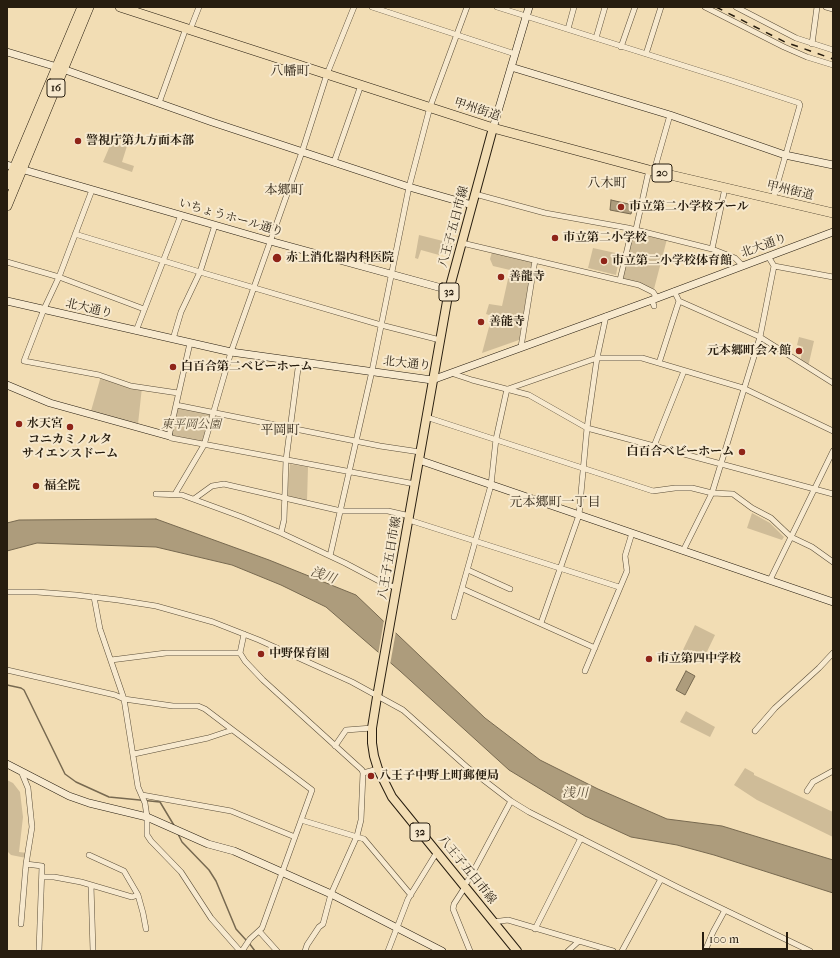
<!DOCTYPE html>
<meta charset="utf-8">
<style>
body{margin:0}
#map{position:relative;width:840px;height:958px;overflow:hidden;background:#f2ddb4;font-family:"IM FELL French Canon",serif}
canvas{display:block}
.frame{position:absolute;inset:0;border:8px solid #271d0f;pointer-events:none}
.scale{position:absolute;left:702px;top:932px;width:86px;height:18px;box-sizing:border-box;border:2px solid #271d0f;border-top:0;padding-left:5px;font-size:12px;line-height:14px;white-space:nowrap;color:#271d0f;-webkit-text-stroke:3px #f7e9ce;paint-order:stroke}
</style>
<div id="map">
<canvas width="840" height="958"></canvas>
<div class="frame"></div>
<div class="scale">100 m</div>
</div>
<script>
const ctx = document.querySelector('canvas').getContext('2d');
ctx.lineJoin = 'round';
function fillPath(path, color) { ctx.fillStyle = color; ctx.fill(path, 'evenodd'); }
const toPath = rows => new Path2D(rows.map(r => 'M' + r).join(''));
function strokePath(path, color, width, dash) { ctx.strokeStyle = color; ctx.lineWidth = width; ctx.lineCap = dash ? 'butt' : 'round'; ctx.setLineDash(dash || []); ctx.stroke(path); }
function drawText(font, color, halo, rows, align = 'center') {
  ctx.font = font + ' "IM FELL French Canon","Noto Serif JP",serif'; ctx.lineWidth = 4; ctx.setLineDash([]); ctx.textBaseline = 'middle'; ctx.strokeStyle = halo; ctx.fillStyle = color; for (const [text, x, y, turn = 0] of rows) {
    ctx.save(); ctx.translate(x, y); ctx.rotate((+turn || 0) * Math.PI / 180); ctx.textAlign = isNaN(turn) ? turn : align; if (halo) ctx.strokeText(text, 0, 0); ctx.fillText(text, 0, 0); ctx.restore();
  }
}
fillPath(toPath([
 [112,141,127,146,122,162,134,166,132,172,103,162],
 [631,231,667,239,654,289,621,278],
 [419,235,455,244,453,251,441,248,439,255,421,250,418,259,415,258],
 [593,248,620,254,616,275,588,268],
 [492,252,529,260,532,264,519,340,482,353,492,316,486,314,489,304,502,306,510,270,493,266,490,259],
 [799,337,814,341,808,367,800,362,803,347,797,345],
 [101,376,142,387,138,424,91,411],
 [176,405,213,413,204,445,171,438],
 [290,464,308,467,307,501,287,496],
 [752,513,770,523,784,537,782,540,747,528],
 [695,625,715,635,701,664,681,654],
 [686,711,715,727,710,737,680,722],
 [745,768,754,773,754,775,833,812,833,837,757,800,734,785],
 [7,780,13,783,20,792,23,817,19,852,27,853,26,858,11,855,7,851]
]), '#cfbc98');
const water = toPath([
 [611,200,633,205,631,214,610,210,611,200],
 [156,519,269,560,356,595,485,718,540,760,598,789,667,819,722,826,833,860,833,893,714,855,677,845,631,837,585,816,509,770,400,671,326,607,281,585,232,565,156,547,37,543,7,551,7,523,19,520,156,519],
 [686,671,695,676,685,695,676,690,686,671]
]);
fillPath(water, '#ad9c7c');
strokePath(water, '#776950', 1);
fillPath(toPath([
 [384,620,396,631,390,665,378,655]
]), '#f2ddb4');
strokePath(toPath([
 [7,685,21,688,24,690,65,774,76,782,109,797,160,802,175,827],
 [178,834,182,842,209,870,216,881,236,929,246,940],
 [249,943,255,951],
 [269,951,270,951]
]), '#776950', 1.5);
const street = toPath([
 [372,7,515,54],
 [497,7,729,80,799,103,800,105,773,199],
 [705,7,784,47,807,57,833,65],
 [736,7,796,38,833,50],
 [826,7,833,9],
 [568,29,574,7],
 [190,30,199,7],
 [596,38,605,7],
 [812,44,817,7],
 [621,47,635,7],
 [646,54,661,7],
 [159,103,186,28],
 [334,162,361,85],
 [654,171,670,115],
 [92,190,59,277,44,309,24,361,99,375,131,386,178,393],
 [475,194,545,213,628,228,712,249,735,258,743,266],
 [636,229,649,170],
 [75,234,200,272,381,325,440,340],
 [462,243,639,285,653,292,657,298],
 [712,249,725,188],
 [7,262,59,277,144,309],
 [774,266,833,277],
 [620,280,632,229],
 [674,291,679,301,760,337,833,383],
 [652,300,654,306],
 [136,331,181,215],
 [173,339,181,312,200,272,215,225],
 [190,343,169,436,171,438,415,484],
 [521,347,535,260],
 [659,363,679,301],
 [451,373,472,380,529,395,587,428,833,494],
 [508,389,597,358,642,358,743,388,833,431],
 [176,405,380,446,420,452],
 [426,417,653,491,675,488,692,488,712,493,733,494,752,508,771,518,791,537,812,547,833,562],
 [654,446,684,371],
 [156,494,182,495,242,517,281,533,345,563,381,582,397,588],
 [175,494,204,445,231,352,302,152,327,74,354,7],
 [194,499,212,486,224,484,341,511,388,511,410,516],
 [409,520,619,587],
 [281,533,284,520,286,460,299,361],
 [683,551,712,493,760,337,774,266,768,256],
 [330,556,372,371,409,187,430,107,467,7],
 [468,570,510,589],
 [770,580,833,451],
 [463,589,595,648],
 [7,592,37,592,76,595,118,600,156,606,213,622,259,640,352,682,403,710,468,768,511,801,529,812,679,888,810,951],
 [94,597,100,629,124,699,138,787,145,803,147,817,147,835,151,841,181,872,211,918,240,951],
 [454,617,491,485,496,439,507,389],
 [541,623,579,515,587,428,597,358,606,316],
 [244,634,240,653,245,661,263,680,362,770,363,773,361,820,357,836,331,894,323,924,319,927,307,945,305,951],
 [111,660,166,653,240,653],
 [7,670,115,695,124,699,173,706,198,706,205,709,312,790,262,928,250,939,242,951],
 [585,671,627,571,625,556,632,533],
 [755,731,775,708,819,668,833,653],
 [335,746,346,730,372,728],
 [134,754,208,738,232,730],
 [21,771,28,788,32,827,26,864,21,924],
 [363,773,378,769],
 [807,791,813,782,833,771],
 [142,795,231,811,295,837],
 [301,820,364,839,411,895],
 [89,855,124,871,138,895,143,913,146,929],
 [26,864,42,866,39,951],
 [42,877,54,877,81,882,132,897,138,895],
 [91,885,93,951],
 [463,885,467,882,473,872,511,801],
 [465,887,454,904,453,909,470,951],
 [493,922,508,920,613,951],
 [535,929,581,838],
 [259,931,277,951],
 [388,951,408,899,437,852],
 [568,951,579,941],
 [622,951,661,879],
 [705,951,713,932,725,910]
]);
const secondary = toPath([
 [7,52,57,67,212,122,409,187,472,205],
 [511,67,670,115,785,155,833,165],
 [493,128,529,7],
 [7,165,270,241,449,290],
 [7,301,231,352,432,380,652,300,833,232],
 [7,385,50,403,169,436],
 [419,460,833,602],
 [7,764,69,796,89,803,147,817,208,844,234,851,331,894,442,951]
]);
const primary = toPath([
 [493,128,449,290,377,697,372,728,372,743,374,756,378,769,392,797,517,951]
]);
const highway = toPath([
 [120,7,493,128,649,170,833,213],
 [7,185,82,7],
 [7,206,89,7]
]);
strokePath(street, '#5a4d38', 6);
strokePath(secondary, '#271d0f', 8);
strokePath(primary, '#271d0f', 10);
strokePath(highway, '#271d0f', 10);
strokePath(street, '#f7e9ce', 5);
strokePath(secondary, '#f7e9ce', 7);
strokePath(primary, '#f2ddb4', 8);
strokePath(highway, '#f2ddb4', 9);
strokePath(toPath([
 [716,7,785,42,833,59]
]), '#271d0f', 1.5, [7, 7]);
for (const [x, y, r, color] of [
 [78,141,4,"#8f2418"],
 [621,207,4,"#8f2418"],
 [555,238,4,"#8f2418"],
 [277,258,5,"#8f2418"],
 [604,261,4,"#8f2418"],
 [501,277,4,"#8f2418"],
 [481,322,4,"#8f2418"],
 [799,351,4,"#8f2418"],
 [173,367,4,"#8f2418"],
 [19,424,4,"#8f2418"],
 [70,427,4,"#8f2418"],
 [742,452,4,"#8f2418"],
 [36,486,4,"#8f2418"],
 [261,654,4,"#8f2418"],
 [649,659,4,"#8f2418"],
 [371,776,4,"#8f2418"]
]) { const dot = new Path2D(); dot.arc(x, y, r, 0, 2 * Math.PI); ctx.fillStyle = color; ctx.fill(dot); strokePath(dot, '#f7e9ce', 1.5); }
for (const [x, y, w] of [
 [56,88,18],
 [662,173,20],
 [449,292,20],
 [420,832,20]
]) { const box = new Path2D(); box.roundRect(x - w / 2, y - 9, w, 18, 3); ctx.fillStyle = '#f7e9ce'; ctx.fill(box); strokePath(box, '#271d0f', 1); }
drawText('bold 11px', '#271d0f', null, [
 ["16",56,88],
 ["20",662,173],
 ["32",449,292],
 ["32",420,832]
]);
drawText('12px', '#271d0f', '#f7e9ce', [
 ["甲州街道",477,110,18],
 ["甲州街道",790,191,13],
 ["いちょうホール通り",231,218,16],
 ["八王子五日市線",454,227,-75],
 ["北大通り",764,246,-20],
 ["北大通り",89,309,13],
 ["北大通り",407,364,6],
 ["八王子五日市線",390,558,-80],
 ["八王子五日市線",467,870,51]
]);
drawText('bold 12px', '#271d0f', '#f7e9ce', [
 ["警視庁第九方面本部",86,141],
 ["市立第二小学校プール",629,207],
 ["市立第二小学校",563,238],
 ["赤上消化器内科医院",286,258],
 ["市立第二小学校体育館",612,261],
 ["善龍寺",509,277],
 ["善能寺",489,322],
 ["元本郷町会々館",791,351,"right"],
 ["白百合第二ベビーホーム",181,367],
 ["水天宮",27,424],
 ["コニカミノルタ",70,440,"center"],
 ["サイエンスドーム",70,454,"center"],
 ["白百合ベビーホーム",734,452,"right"],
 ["福全院",44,486],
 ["中野保育園",269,654],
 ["市立第四中学校",657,659],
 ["八王子中野上町郵便局",379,776]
], 'left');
drawText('italic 12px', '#594d38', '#f7e9ce', [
 ["東平岡公園",191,425]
]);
drawText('13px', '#271d0f', '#f7e9ce', [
 ["八幡町",290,72],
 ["八木町",607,184],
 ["本郷町",284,191],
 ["平岡町",280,431],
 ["元本郷町一丁目",555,503]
]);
drawText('italic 13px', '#5d503b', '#f7e9ce', [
 ["浅川",323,576,19],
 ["浅川",575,794]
]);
</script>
